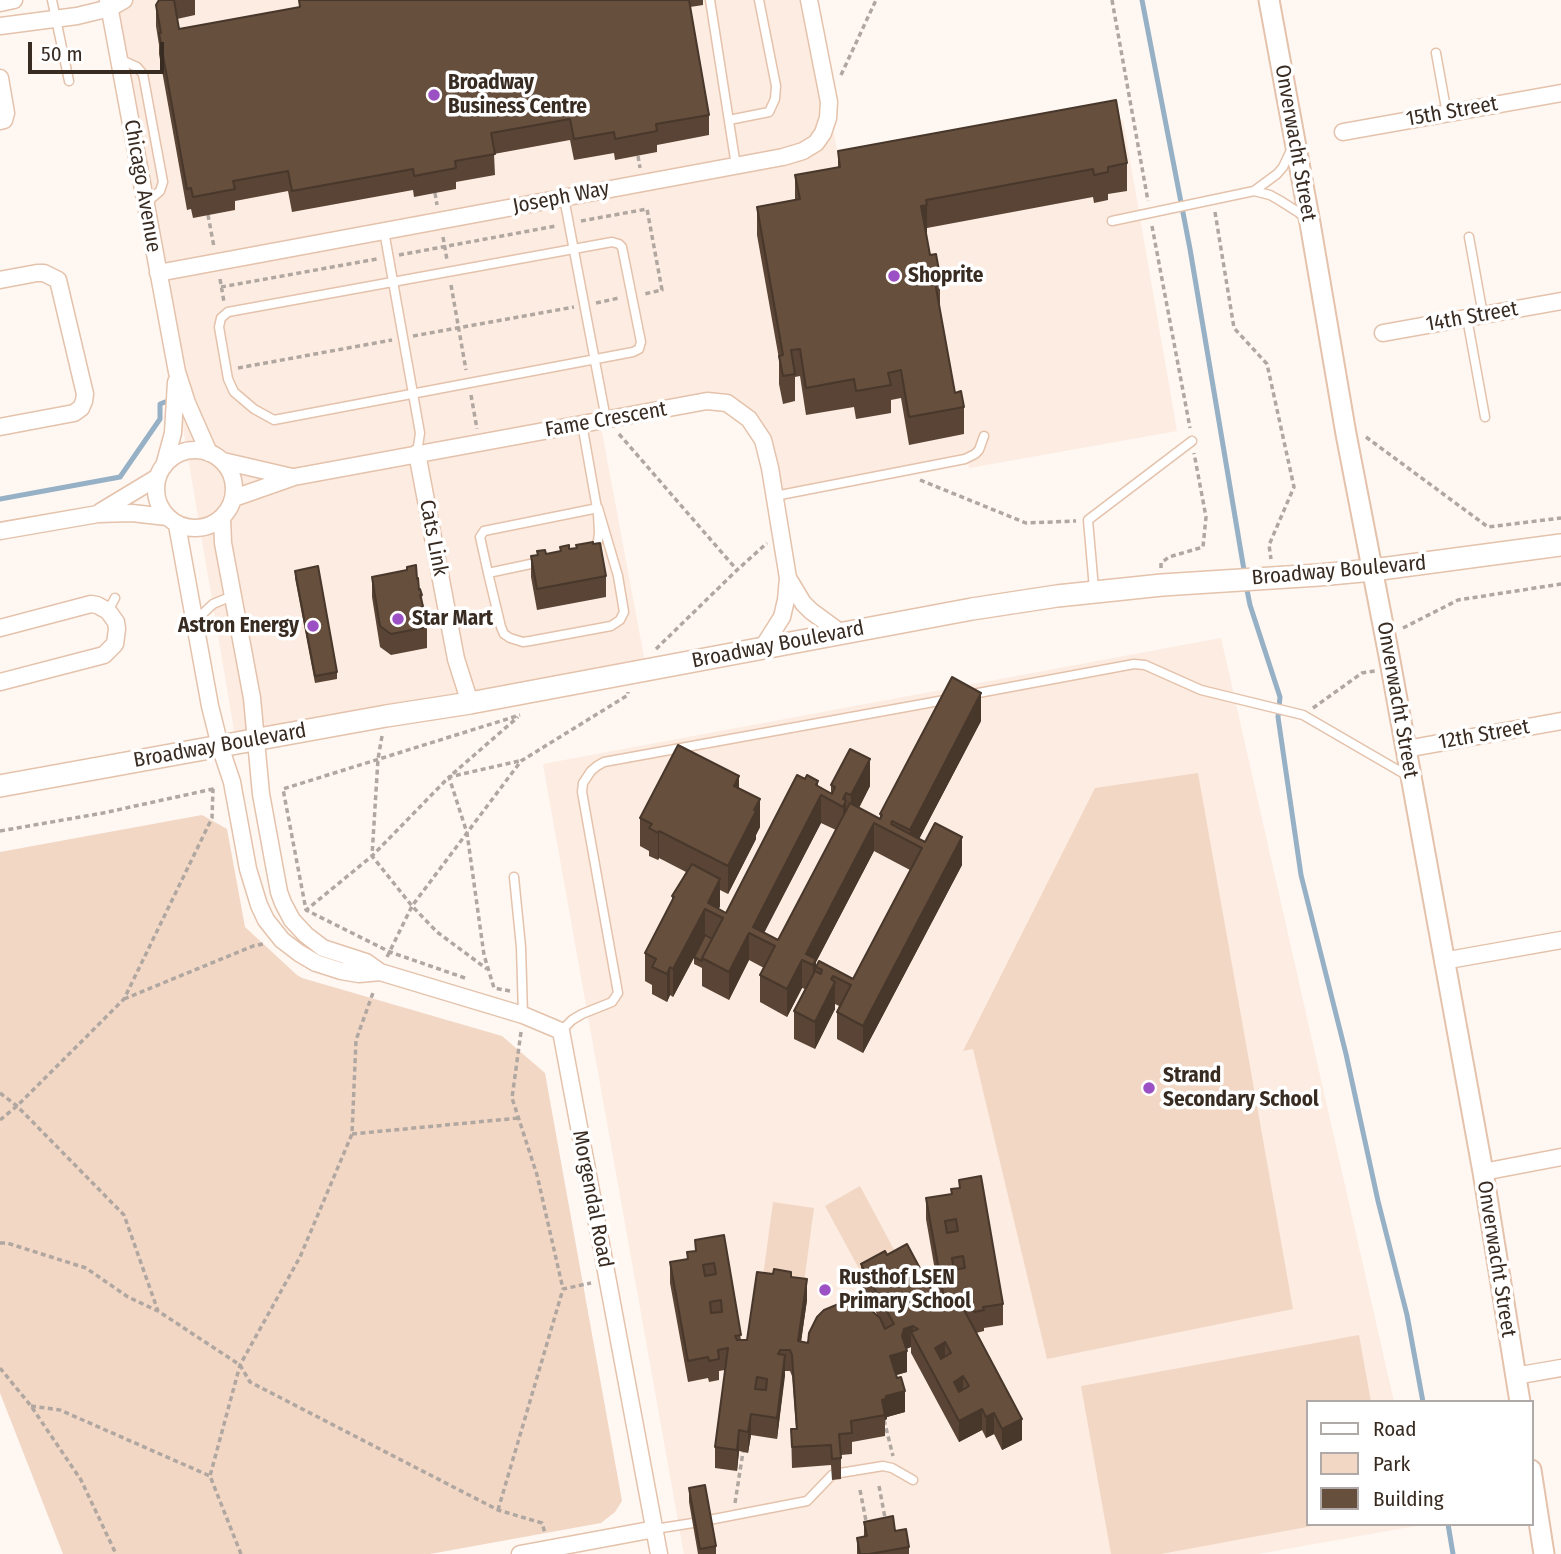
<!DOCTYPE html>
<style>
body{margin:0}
#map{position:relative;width:1561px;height:1554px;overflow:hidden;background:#fef7f2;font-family:"Fira Sans Condensed",sans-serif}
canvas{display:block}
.legend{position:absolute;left:1306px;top:1400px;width:228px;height:126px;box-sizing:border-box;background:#fff;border:2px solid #afaaa7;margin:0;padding:9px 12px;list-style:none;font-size:21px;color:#382b22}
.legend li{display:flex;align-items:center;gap:14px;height:35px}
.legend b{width:35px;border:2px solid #afaaa7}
.scale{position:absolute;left:28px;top:42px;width:136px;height:32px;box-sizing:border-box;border:4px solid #382b22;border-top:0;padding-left:9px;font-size:21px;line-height:24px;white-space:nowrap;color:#382b22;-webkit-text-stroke:5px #fff;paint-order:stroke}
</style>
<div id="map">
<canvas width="1561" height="1554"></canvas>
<ul class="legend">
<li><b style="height:9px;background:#fff"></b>Road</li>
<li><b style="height:19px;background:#f2d7c5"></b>Park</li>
<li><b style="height:19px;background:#674f3e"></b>Building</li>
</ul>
<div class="scale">50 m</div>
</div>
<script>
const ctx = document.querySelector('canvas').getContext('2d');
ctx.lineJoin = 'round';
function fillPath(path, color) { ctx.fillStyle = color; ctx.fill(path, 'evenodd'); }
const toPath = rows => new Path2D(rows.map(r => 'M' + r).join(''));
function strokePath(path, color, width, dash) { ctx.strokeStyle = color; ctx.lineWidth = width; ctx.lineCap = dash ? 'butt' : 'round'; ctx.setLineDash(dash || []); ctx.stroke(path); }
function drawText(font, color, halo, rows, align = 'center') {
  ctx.font = font + ' "Fira Sans Condensed",sans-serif'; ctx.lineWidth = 7; ctx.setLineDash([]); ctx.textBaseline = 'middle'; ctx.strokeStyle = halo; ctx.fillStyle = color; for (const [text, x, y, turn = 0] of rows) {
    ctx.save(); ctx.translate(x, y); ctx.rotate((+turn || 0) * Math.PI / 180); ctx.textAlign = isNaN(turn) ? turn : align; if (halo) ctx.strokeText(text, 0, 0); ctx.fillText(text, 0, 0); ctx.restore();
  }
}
fillPath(toPath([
 [106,0,808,0,841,170,1123,120,1177,431,969,468,968,460,778,498,767,454,727,404,600,422,646,668,236,742,157,273],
 [1221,638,1394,1402,1307,1402,1307,1524,1421,1525,1258,1554,684,1554,543,764]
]), '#fdece1');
fillPath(toPath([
 [1198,773,1293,1309,1047,1359,973,1049,963,1051,1095,788],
 [202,815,227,829,245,927,297,975,302,978,502,1036,545,1073,622,1501,615,1512,601,1523,430,1554,63,1554,0,1393,0,852],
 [860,1186,899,1259,864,1278,825,1206],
 [773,1202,814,1208,803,1290,762,1284],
 [1359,1335,1371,1402,1307,1402,1307,1524,1323,1524,1161,1554,1111,1554,1081,1386]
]), '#f2d7c5');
strokePath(toPath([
 [1142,0,1190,249,1245,576],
 [0,499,120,477,160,419,160,404,165,402],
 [1246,585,1250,605,1280,697,1278,717,1301,875,1346,1054,1378,1201,1407,1315,1423,1402],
 [1448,1524,1453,1554]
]), '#96b0c5', 5);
const service = toPath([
 [52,0,69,81],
 [710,0,736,166],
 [1436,53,1447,114],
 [119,59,137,67,143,74,163,182,160,191,145,204],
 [729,120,769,112,775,99,776,86,759,0],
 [1254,191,1270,195,1279,200,1298,212,1306,219],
 [564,198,606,419],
 [1112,221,1254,191,1277,174,1283,167,1292,148],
 [384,231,420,433,417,453],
 [1469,237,1483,315],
 [612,242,619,244,622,247,641,342,639,349,633,352,274,420,254,409,234,392,228,379,219,327,221,318,228,312,612,242],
 [1467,318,1485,417],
 [582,424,598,514,599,533,598,541,596,545,590,551],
 [775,496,965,459,975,454,979,450,984,436],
 [540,562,488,573,501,627,504,634,510,638,523,642,530,641,611,626,620,620,624,612,618,576,598,508],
 [488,573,480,537,484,531,598,508],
 [1094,589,1088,520,1192,441],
 [108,611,115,598],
 [195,621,213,604,232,596],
 [973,694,1134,664,1145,665,1201,690,1303,715,1408,776],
 [514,877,521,947,523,1015],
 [561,1031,572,1020,582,1014,612,1002,618,993,582,792,583,783,591,771,597,766,604,762,950,699],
 [840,1473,883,1466,892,1468,913,1480],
 [709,1520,807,1501,832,1475],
 [655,1529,693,1523]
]);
const minor = toPath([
 [108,0,177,372,187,403,209,453],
 [0,3,14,0],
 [0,26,77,16,110,8,124,0],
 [0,78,6,113,4,120,0,121],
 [1343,132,1561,93],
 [158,273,783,157,803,151,816,143,823,133,828,118,829,102,809,0],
 [0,280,37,273,44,273,58,280,85,394,84,401,81,408,74,413,0,427],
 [1383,333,1561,301],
 '156 489a39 39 0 1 1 78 0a39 39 0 1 1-78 0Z',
 [417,453,456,659,470,703],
 [223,461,292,477],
 [164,466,173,433,176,382],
 [234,498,294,477,707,401,727,403,749,419,763,440,770,468,788,578,786,600,782,617,763,647],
 [100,512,158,477],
 [222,518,223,543,252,698,261,794,279,892,283,903,292,920,306,935,323,948,366,962,380,972,523,1015,561,1031,659,1554],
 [177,525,210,706,220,746,232,782,248,869,259,905,266,920,282,940,299,953,316,963,341,971,359,974,380,972],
 [0,531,98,514,132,513,167,517],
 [788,578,803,603,811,611,841,633],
 [0,628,91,604,97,605,108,611,116,622,117,629,115,644,104,655,0,682],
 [1406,749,1561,721],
 [1443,961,1561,940],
 [1483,1172,1561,1157],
 [1515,1376,1561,1368],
 [520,1554,655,1529]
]);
const tertiary = toPath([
 [1269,0,1310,223,1346,434,1390,661,1483,1172,1520,1402],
 [1531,1470,1544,1554]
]);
const secondary = toPath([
 [0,786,386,716,470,703,972,609,1057,596,1162,585,1319,575,1373,570,1561,545]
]);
strokePath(service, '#e4c2ab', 11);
strokePath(minor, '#e4c2ab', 19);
strokePath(tertiary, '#e4c2ab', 23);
strokePath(secondary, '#e4c2ab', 24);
strokePath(toPath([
 [1112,0,1148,201],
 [841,75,876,0],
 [638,156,640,168],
 [435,193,437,205],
 [1215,212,1234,328,1267,364,1294,487,1269,545,1271,559],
 [208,215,214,247],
 [581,221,647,209,662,290,644,294],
 [1152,226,1190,428],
 [443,237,447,260],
 [399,255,556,226],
 [220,279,224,302],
 [451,285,466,370],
 [221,287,377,259],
 [596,303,619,298],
 [413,336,574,307],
 [238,368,392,340],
 [471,395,477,429],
 [619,434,737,570],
 [1366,437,1488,527,1561,518],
 [920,480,1026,523,1076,521],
 [1161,568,1161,563,1169,557,1203,547,1206,517,1194,453],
 [1403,628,1458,600,1561,584],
 [656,649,737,570,767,543],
 [1313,708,1362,673,1375,671],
 [382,736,378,759,372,856,412,906,437,932,487,969],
 [0,831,103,813,213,789],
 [305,911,372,856,449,777,519,761],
 [387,957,412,906,521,761,628,695,628,692],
 [465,978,390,952,306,910,283,789,520,715],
 [510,991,494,988,484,955,467,833,449,777,518,717],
 [124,999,253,946,263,944],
 [521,1032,512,1098,537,1175,563,1289],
 [0,1093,17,1106,124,1215,158,1311,240,1365,250,1382,498,1510,542,1523,545,1533],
 [0,1120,17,1106,124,999,212,818,213,789,217,787],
 [352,1134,519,1118],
 [0,1243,7,1243,86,1268,128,1297,158,1311],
 [0,1368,31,1406,81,1480,116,1554],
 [31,1406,60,1410,210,1476],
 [884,1420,893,1456],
 [879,1486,886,1523],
 [860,1490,867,1526],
 [735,1503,743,1452],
 [498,1510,563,1289,591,1283],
 [241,1554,210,1476,240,1365,300,1257,352,1134,356,1040,374,990]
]), '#b1a7a1', 3.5, [5, 3.5]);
strokePath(service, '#fff', 8);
strokePath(minor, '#fff', 16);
strokePath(tertiary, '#fff', 19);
strokePath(secondary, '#fff', 21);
fillPath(toPath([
 [159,0,195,0,195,15,177,19,179,29,299,7,299,0,703,0,703,5,690,7,709,115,709,135,657,145,657,152,615,160,614,153,574,160,570,140,494,154,495,175,456,182,456,189,414,197,413,190,292,212,288,191,235,201,235,210,193,218,191,209,187,210,159,54,159,45,156,26,156,5],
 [838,151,1127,163,1127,191,1108,194,1108,200,1094,203,1093,197,927,228,927,233,926,233,930,255,940,276,940,304,939,304,955,393,964,407,964,434,909,445,901,398,891,400,891,413,856,419,854,407,806,415,800,376,795,377,795,401,783,404,779,384,779,359,757,235,757,207,795,200,795,175,838,167],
 [560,547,569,549,606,576,606,597,537,610,531,577,531,556,537,555,537,551,546,554,560,551],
 [295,571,337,672,337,679,315,683,295,578],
 [372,577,417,579,419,590,422,595,423,612,427,627,427,648,391,655,380,647,372,597],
 [981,721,919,839,962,865,863,1053,837,1039,837,1012,839,1006,835,1004,835,1009,815,1049,794,1039,794,1011,805,989,802,988,787,1017,760,1002,760,975,764,968,749,960,729,1000,702,986,702,968,694,964,694,958,673,997,670,995,667,1002,652,994,652,985,645,981,645,953,672,901,672,896,686,872,659,858,658,860,649,856,649,851,640,846,640,818,739,788,760,827,756,835,756,839,728,894,720,890,720,906,719,909,726,913,818,786,831,793,831,785,870,786,859,808,880,819,880,814],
 [821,823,836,830,778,940,764,932],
 [874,851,910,870,853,979,816,967,816,971,816,962],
 [959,1180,1003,1304,1003,1325,984,1328,984,1331,976,1333,1022,1440,1002,1450,994,1434,986,1438,982,1430,959,1442,911,1353,911,1347,906,1349,907,1372,896,1375,905,1412,887,1417,887,1419,885,1420,885,1436,852,1442,852,1454,841,1455,841,1479,832,1480,831,1465,792,1468,791,1429,796,1429,792,1376,790,1371,785,1371,777,1439,751,1435,748,1453,739,1451,737,1471,715,1468,715,1447,725,1370,719,1371,719,1380,709,1382,708,1378,688,1382,670,1283,670,1262,687,1259,687,1252,695,1251,695,1240,724,1235,741,1340,747,1340,791,1277,807,1300,801,1342,808,1343,879,1318,861,1285,861,1264,887,1255,941,1305,926,1219,926,1198,951,1194,951,1189,959,1188],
 [689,1488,716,1546,716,1554,698,1554,689,1502],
 [864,1522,895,1531,909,1547,909,1554,857,1554,857,1538,864,1537]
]), '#594435');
fillPath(toPath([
 [927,205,927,233,921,234,921,206],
 [981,693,981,721,916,845,910,842,910,830],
 [870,759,870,786,851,823,851,795],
 [739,776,739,804,734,786],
 [818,781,818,801,821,795,821,823,761,939,753,927],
 [846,793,846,820,843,834,843,799],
 [760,799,760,827,756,835,756,839,728,894,728,866],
 [874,823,874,851,816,962,816,987,813,993,813,965,806,954],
 [659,831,659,858,658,860,658,833],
 [962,837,962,865,863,1053,863,1026],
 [720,879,720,906,716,914,708,903],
 [705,909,705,936,673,997,673,969],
 [749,933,749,960,729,1000,729,972],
 [802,960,802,988,787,1017,787,989],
 [670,967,670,995,667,1002,667,974],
 [833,976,833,986,835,982,835,1009,815,1049,815,1022],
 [807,1279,807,1300,798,1362,798,1341],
 [913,1326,913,1336,911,1332,911,1347,904,1350,907,1351,907,1372,890,1377,890,1356,902,1336,904,1329],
 [945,1342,945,1363,935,1369,935,1348],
 [785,1355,785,1376,777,1439,777,1418],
 [963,1376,963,1397,954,1403,954,1382],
 [905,1391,905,1412,887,1417,887,1419,885,1420,882,1400,886,1396],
 [982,1409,982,1430,959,1442,959,1421],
 [994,1413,994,1434,986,1438,986,1417],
 [751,1414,751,1435,748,1453,748,1432],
 [1022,1419,1022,1440,1002,1450,1002,1429],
 [739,1430,739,1451,737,1471,737,1450]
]), '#48372b');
const building = toPath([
 [159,0,174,0,179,29,300,7,299,0,689,0,709,115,656,124,657,131,615,139,614,132,574,139,570,119,491,133,495,154,455,161,456,168,414,176,413,169,292,191,288,171,233,181,235,189,193,197,191,188,187,189,159,33,161,33,156,5,159,0],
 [1116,100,1127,163,1108,167,1108,172,1094,175,1093,169,926,200,927,205,921,206,930,255,936,254,940,276,934,277,955,393,961,391,964,407,909,417,901,370,888,373,891,385,856,391,854,379,806,388,800,349,791,350,795,374,783,376,779,356,783,355,757,207,800,199,795,175,840,167,838,151,1116,100],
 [593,542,593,544,600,543,606,576,537,589,531,556,538,555,537,551,545,550,546,554,561,551,560,547,569,545,569,549,577,548,576,545,593,542],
 [416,565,417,579,418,578,419,590,420,589,422,595,420,595,423,606,422,607,423,612,424,612,427,627,391,634,380,626,372,577,407,570,407,567,416,565],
 [318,566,337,672,315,676,295,571,318,566],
 [952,677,981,693,910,830,892,821,891,824,925,842,935,823,962,837,863,1026,837,1012,851,985,833,976,831,979,835,982,815,1022,794,1011,815,971,821,974,822,970,816,967,819,961,853,979,922,848,874,823,806,954,816,959,813,965,802,960,787,989,760,975,775,946,749,933,729,972,702,958,723,918,705,909,673,969,670,967,667,974,652,967,656,959,645,953,674,897,672,896,692,864,720,879,708,903,726,913,797,775,805,779,807,775,818,781,816,785,832,794,835,787,831,785,850,749,870,759,851,795,846,793,843,799,846,801,843,807,821,795,753,927,778,940,850,803,880,819,882,815,880,814,952,677],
 [678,745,739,776,734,786,760,799,754,810,756,811,728,866,659,831,658,833,649,828,652,824,640,818,678,745],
 [705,935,712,939,702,958,702,961,694,957,705,935],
 [981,1176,1003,1304,983,1307,984,1310,974,1312,972,1304,962,1306,1022,1419,1002,1429,994,1413,986,1417,982,1409,959,1421,911,1332,918,1329,913,1326,904,1329,902,1336,907,1351,890,1356,897,1378,901,1377,905,1391,886,1396,887,1398,882,1400,885,1415,851,1421,852,1433,839,1434,841,1458,832,1459,831,1445,792,1447,791,1429,797,1429,792,1355,790,1350,780,1350,778,1354,785,1355,777,1418,751,1414,748,1432,739,1430,737,1450,715,1447,728,1348,718,1350,719,1359,709,1361,708,1357,688,1361,670,1262,688,1259,687,1252,696,1251,695,1240,724,1235,741,1335,735,1336,737,1340,747,1340,757,1272,773,1274,774,1269,791,1272,791,1277,807,1279,798,1341,808,1343,809,1333,817,1317,824,1310,841,1303,852,1303,862,1306,872,1311,880,1318,885,1329,894,1324,861,1264,885,1251,887,1255,907,1244,938,1302,941,1305,951,1301,952,1296,944,1298,926,1198,952,1194,951,1189,960,1188,959,1180,981,1176],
 [956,1219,958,1231,947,1233,945,1221,956,1219],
 [963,1256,965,1268,954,1270,952,1258,963,1256],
 [714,1263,716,1274,705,1276,703,1265,714,1263],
 [721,1300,722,1312,711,1313,710,1302,721,1300],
 [945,1342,951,1353,941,1359,935,1348,945,1342],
 [963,1376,969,1386,959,1392,954,1382,963,1376],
 [757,1377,767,1379,766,1390,755,1389,757,1377],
 [705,1485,716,1546,700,1549,689,1488,705,1485],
 [893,1516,895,1531,906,1529,909,1547,869,1554,860,1554,857,1538,867,1536,864,1522,893,1516]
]);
fillPath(building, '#674f3e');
strokePath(building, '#48372b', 2);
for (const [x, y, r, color] of [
 [434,95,7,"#9b51c3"],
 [894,276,7,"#9b51c3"],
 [398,619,7,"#9b51c3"],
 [313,626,7,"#9b51c3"],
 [1149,1088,7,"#9b51c3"],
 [825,1290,7,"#9b51c3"]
]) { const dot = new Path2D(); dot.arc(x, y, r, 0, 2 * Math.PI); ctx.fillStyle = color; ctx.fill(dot); strokePath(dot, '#fff', 2.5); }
drawText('bold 21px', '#382b22', '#fff', [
 ["Broadway",448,83],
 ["Business Centre",448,107],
 ["Shoprite",908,276],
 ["Star Mart",412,619],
 ["Astron Energy",299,626,"right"],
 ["Strand",1163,1076],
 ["Secondary School",1163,1100],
 ["Rusthof LSEN",839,1278],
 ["Primary School",839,1302]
], 'left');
drawText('21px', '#382b22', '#fff', [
 ["15th Street",1452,112,-10],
 ["Onverwacht Street",1295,143,80],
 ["Chicago Avenue",142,186,80],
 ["Joseph Way",561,198,-11],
 ["14th Street",1472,317,-10],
 ["Fame Crescent",606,420,-10],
 ["Cats Link",433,538,79],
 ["Broadway Boulevard",1339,571,-5],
 ["Broadway Boulevard",778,645,-11],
 ["Onverwacht Street",1397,700,80],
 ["12th Street",1484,735,-10],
 ["Broadway Boulevard",220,746,-10],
 ["Morgendal Road",592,1199,79],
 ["Onverwacht Street",1496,1259,81]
]);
</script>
